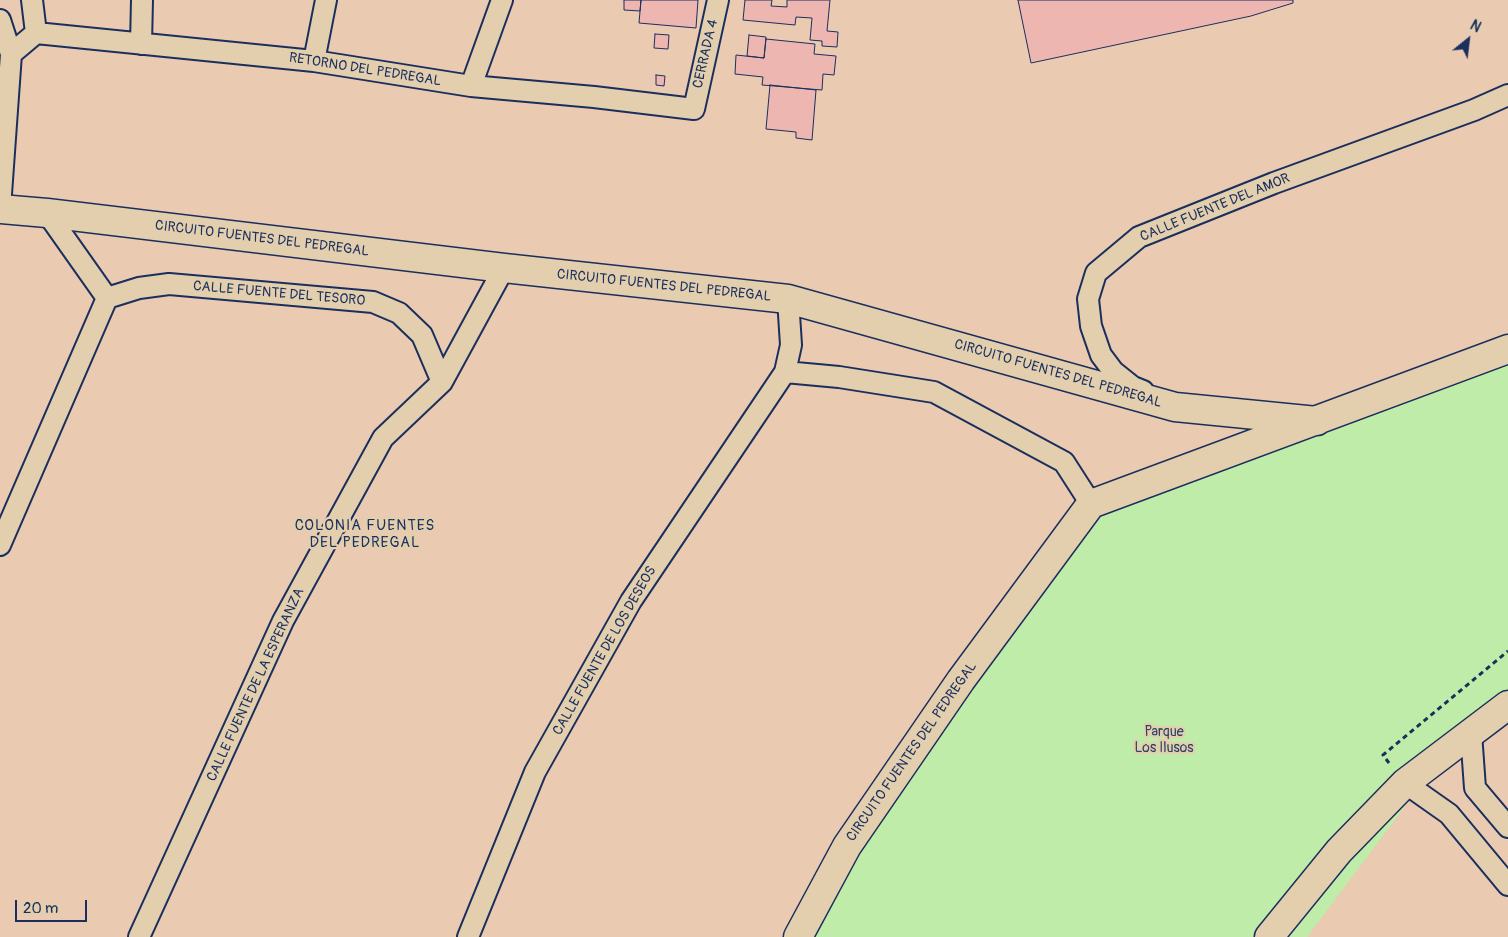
<!DOCTYPE html>
<style>
body{margin:0}
#map{position:relative;width:1508px;height:937px;overflow:hidden;background:#eacab0;font-family:Pangolin,sans-serif}
canvas{display:block}
.north{position:absolute;left:1443px;top:15px;width:50px;height:50px;-webkit-text-stroke:4px #e3cfad;paint-order:stroke;rotate:29deg;font-size:14px;font-weight:700;line-height:20px;text-align:center;color:#1b2f5e}
.north::after{content:'';display:block;margin:auto;width:18px;height:22px;background:#1b2f5e;clip-path:polygon(50% 0,100% 100%,50% 72%,0 100%)}
.scale{position:absolute;left:15px;top:900px;width:72px;height:22px;box-sizing:border-box;border:2px solid #1b2f5e;border-top:0;padding-left:6px;font-size:15px;line-height:18px;white-space:nowrap;color:#1b2f5e;-webkit-text-stroke:4px #e3cfad;paint-order:stroke}
</style>
<div id="map">
<canvas width="1508" height="937"></canvas>
<div class="north">N</div>
<div class="scale">20 m</div>
</div>
<script>
const ctx = document.querySelector('canvas').getContext('2d');
ctx.lineJoin = 'round';
function fillPath(path, color) { ctx.fillStyle = color; ctx.fill(path, 'evenodd'); }
const toPath = rows => new Path2D(rows.map(r => 'M' + r).join(''));
function strokePath(path, color, width, dash) { ctx.strokeStyle = color; ctx.lineWidth = width; ctx.lineCap = dash ? 'butt' : 'round'; ctx.setLineDash(dash || []); ctx.stroke(path); }
function drawText(font, color, halo, rows, align = 'center') {
  ctx.font = font + ' Pangolin,sans-serif'; ctx.lineWidth = 4.5; ctx.setLineDash([]); ctx.textBaseline = 'middle'; ctx.strokeStyle = halo; ctx.fillStyle = color; for (const [text, x, y, turn = 0] of rows) {
    ctx.save(); ctx.translate(x, y); ctx.rotate((+turn || 0) * Math.PI / 180); ctx.textAlign = isNaN(turn) ? turn : align; if (halo) ctx.strokeText(text, 0, 0); ctx.fillText(text, 0, 0); ctx.restore();
  }
}
fillPath(toPath([
 [1508,349,1508,708,1475,741,1409,801,1307,937,809,937,847,846,1091,504]
]), '#c0eca9');
const building = toPath([
 [624,0,641,0,640,11,624,10,624,0],
 [641,0,698,0,696,28,639,23,641,0],
 [745,0,772,0,771,6,787,7,787,0,830,0,827,31,838,32,837,47,822,46,822,41,810,40,812,18,796,17,795,25,743,20,745,0],
 [1018,0,1293,0,1293,3,1251,16,1031,63,1018,0],
 [655,34,669,35,668,49,654,48,655,34],
 [749,35,766,37,764,58,747,56,749,35],
 [766,39,815,44,814,54,836,56,834,75,823,74,822,90,762,85,763,77,735,74,736,55,764,58,766,39],
 [656,75,665,76,664,86,656,85,656,75],
 [770,85,816,90,812,140,796,138,796,132,766,129,770,85]
]);
fillPath(building, '#edb6b1');
strokePath(building, '#1b2f5e', 1);
const street = toPath([
 [0,20,11,54,0,208],
 [36,33,314,61,471,86,594,97,694,109,718,0],
 [141,44,142,0],
 [11,54,36,33,32,0],
 [314,61,326,0],
 [471,86,502,0],
 [47,213,107,298],
 [785,372,839,377,934,392,1064,462,1091,504],
 [1143,391,1133,387,1113,371,1101,355,1091,326,1088,299,1096,273,1139,237,1274,183,1474,110,1508,95],
 [0,545,107,298,139,288,169,284,373,302,399,313,422,335,442,382],
 [1471,733,1475,788,1508,827],
 [1405,783,1449,814,1508,885],
 [139,937,283,621,383,438,442,382,504,268],
 [468,937,535,772,631,601,785,372,791,345,788,299]
]);
const secondary = toPath([
 [0,209,47,213,504,268,788,299,1175,407,1317,421],
 [798,937,847,846,961,680,1091,504,1508,349],
 [1269,937,1339,851,1405,783,1508,705]
]);
strokePath(street, '#1b2f5e', 24);
strokePath(secondary, '#1b2f5e', 31);
strokePath(toPath([
 [1389,763,1383,755,1508,651]
]), '#1b2f5e', 3, [5, 4]);
strokePath(street, '#e3cfad', 20);
strokePath(secondary, '#e3cfad', 28);
drawText('14px', '#1b2f5e', '#e3cfad', [
 ["CERRADA 4",706,54,-77],
 ["RETORNO DEL PEDREGAL",365,70,9],
 ["CALLE FUENTE DEL AMOR",1215,208,-22],
 ["CIRCUITO FUENTES DEL PEDREGAL",262,239,7],
 ["CIRCUITO FUENTES DEL PEDREGAL",664,286,6],
 ["CALLE FUENTE DEL TESORO",279,294,5],
 ["CIRCUITO FUENTES DEL PEDREGAL",1058,374,16],
 ["CALLE FUENTE DE LOS DESEOS",605,651,-60],
 ["CALLE FUENTE DE LA ESPERANZA",256,685,-65],
 ["CIRCUITO FUENTES DEL PEDREGAL",912,752,-55]
]);
drawText('14px', '#2c4266', '#e3cfad', [
 ["Parque",1164,732],
 ["Los Ilusos",1164,748]
]);
ctx.letterSpacing = '1px';
drawText('15px', '#1b2f5e', '#e3cfad', [
 ["COLONIA FUENTES",365,526],
 ["DEL PEDREGAL",365,543]
]);
ctx.letterSpacing = '0px';
</script>
